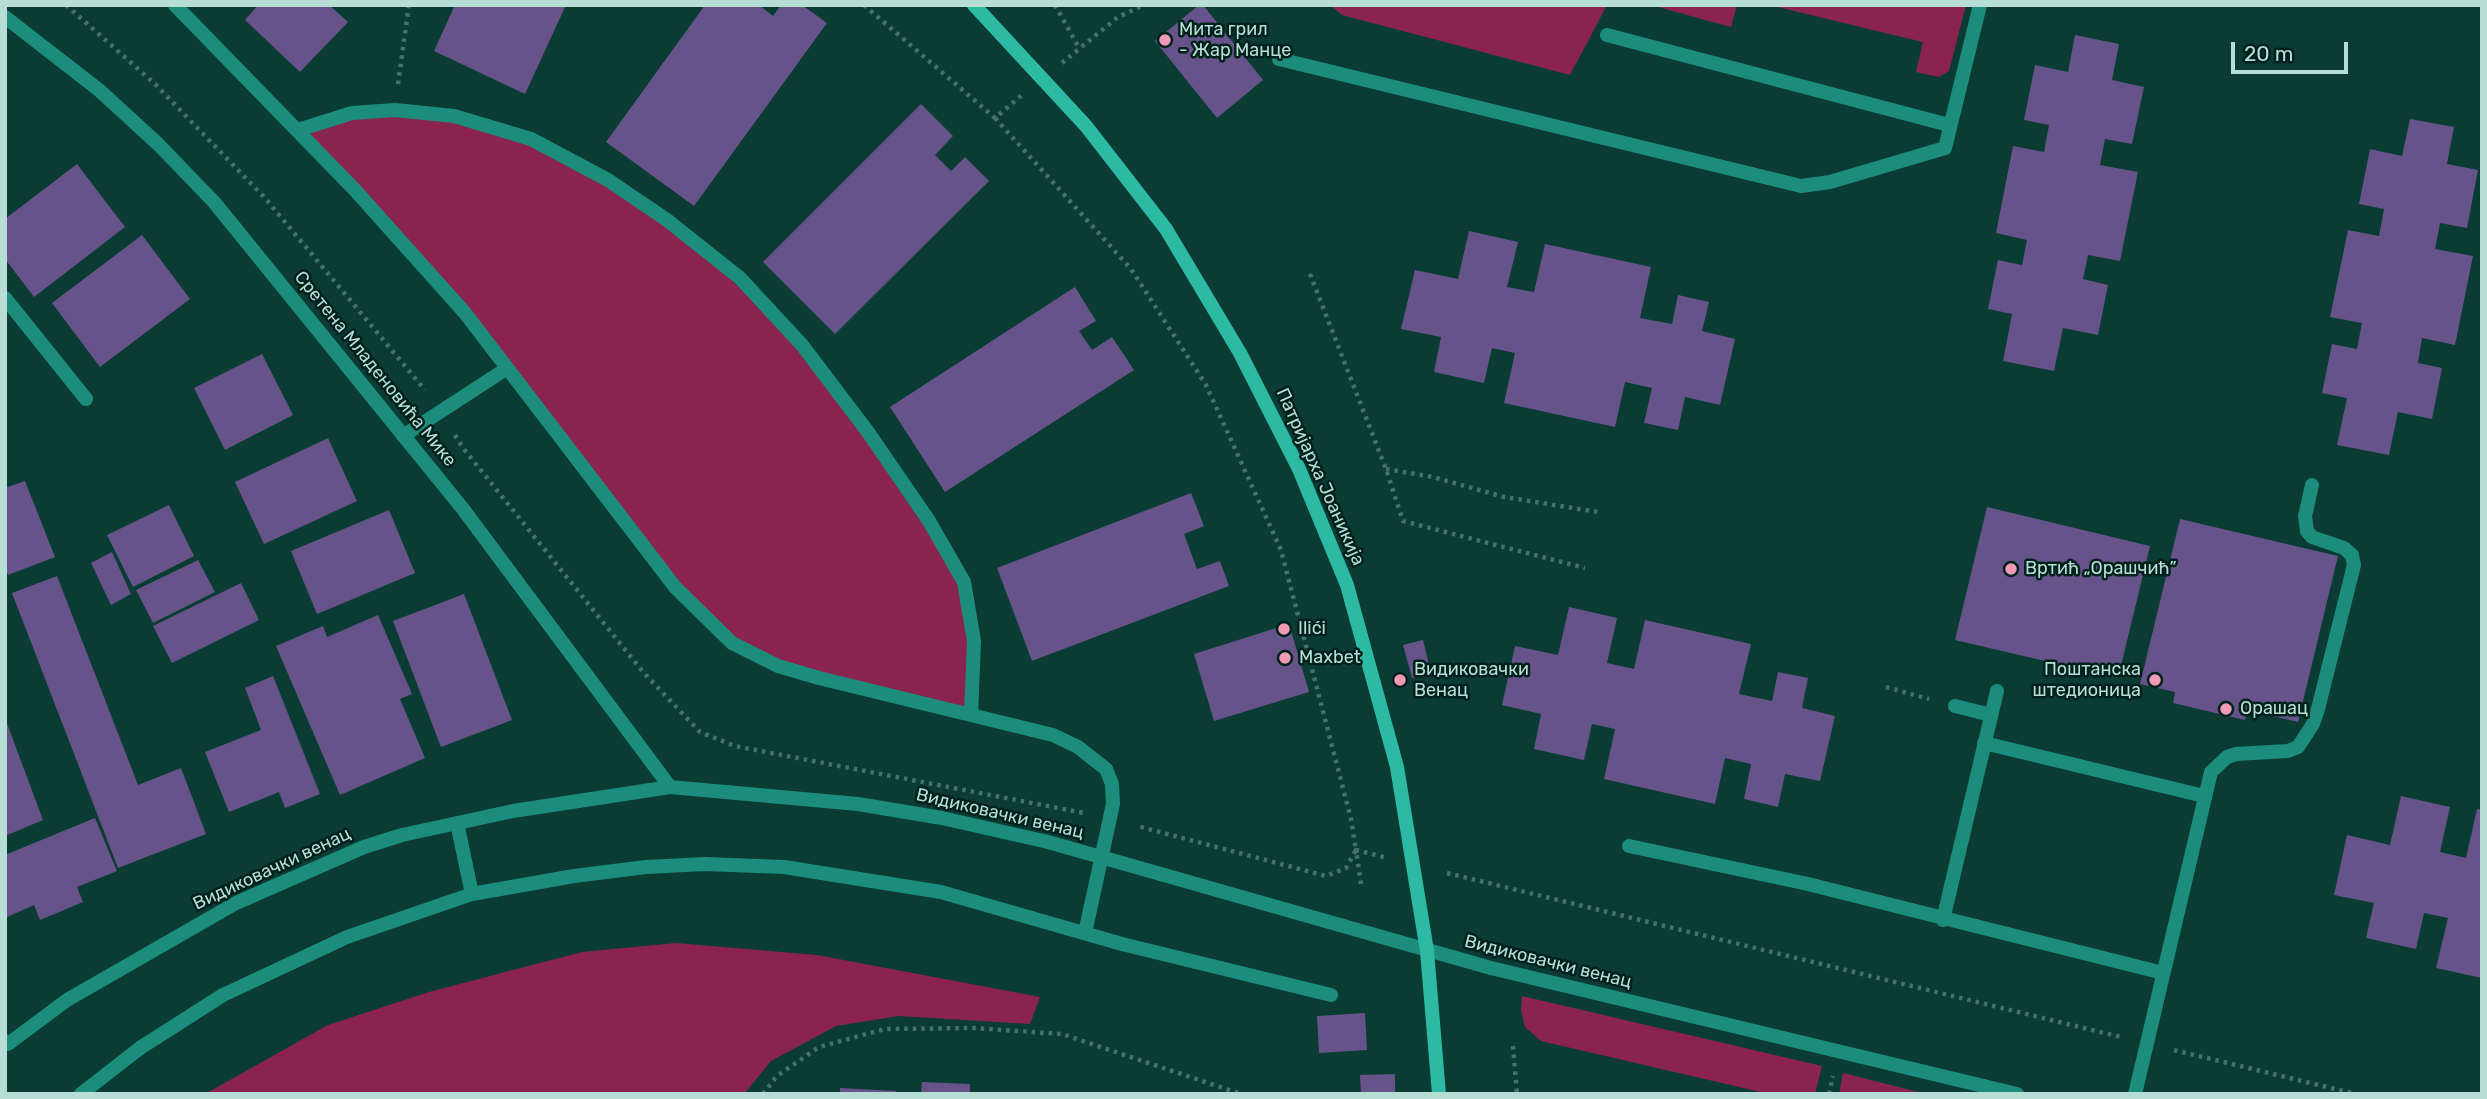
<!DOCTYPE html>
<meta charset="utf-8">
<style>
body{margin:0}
#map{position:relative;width:2487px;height:1099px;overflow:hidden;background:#0a3c34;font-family:Rubik,sans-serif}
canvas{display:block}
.frame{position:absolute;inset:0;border:7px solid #b6ded4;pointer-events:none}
.scale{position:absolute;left:2231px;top:42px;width:117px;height:32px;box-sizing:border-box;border:4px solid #b6ded4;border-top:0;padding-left:9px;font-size:21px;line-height:24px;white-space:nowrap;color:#b6ded4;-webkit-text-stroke:5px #00211b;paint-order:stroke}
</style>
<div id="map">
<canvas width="2487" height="1099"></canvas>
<div class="frame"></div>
<div class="scale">20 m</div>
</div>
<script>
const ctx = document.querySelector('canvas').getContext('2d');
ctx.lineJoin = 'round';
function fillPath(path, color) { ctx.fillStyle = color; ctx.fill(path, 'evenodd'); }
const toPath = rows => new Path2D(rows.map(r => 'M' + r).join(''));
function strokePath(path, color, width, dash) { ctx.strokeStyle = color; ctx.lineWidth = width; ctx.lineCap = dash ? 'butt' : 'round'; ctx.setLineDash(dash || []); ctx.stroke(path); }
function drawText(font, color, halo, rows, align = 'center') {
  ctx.font = font + ' Rubik,sans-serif'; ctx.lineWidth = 5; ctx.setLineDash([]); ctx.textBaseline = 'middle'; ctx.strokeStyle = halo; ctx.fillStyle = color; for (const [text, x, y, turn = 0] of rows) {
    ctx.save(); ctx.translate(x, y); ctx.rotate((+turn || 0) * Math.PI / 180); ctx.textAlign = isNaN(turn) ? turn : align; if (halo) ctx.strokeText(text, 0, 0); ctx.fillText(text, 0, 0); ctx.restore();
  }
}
fillPath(toPath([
 [1330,5,1607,5,1570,75,1342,15],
 [1651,5,1737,5,1731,27],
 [1769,5,1966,5,1949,71,1939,77,1916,72,1923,42],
 [395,110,531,139,667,220,802,345,964,582,974,641,971,715,819,678,732,643,675,587,465,313,298,130],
 [676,943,817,955,1040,997,1030,1024,899,1016,836,1026,771,1061,744,1094,205,1094,328,1025,429,992,582,952],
 [1522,996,1822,1066,1815,1094,1769,1094,1541,1041,1525,1027,1521,1010],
 [1843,1073,1922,1093,1922,1094,1839,1094]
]), '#8a244f');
fillPath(toPath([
 [258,5,329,5,348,22,300,72,245,20],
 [455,5,566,5,525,94,434,51],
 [705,5,759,5,773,16,781,5,802,5,827,23,694,206,606,142],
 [1199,5,1203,5,1263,80,1217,118,1155,41],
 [2075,35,2119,44,2112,80,2144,87,2132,144,2105,139,2100,165,2138,172,2120,261,2088,255,2083,279,2108,285,2098,335,2063,328,2054,371,2003,361,2012,314,1988,309,1998,260,2022,265,2027,240,1996,233,2013,146,2044,152,2049,125,2024,120,2035,65,2068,72],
 [921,104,953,136,935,155,951,171,965,157,989,181,835,334,763,262],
 [2410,119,2454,127,2447,164,2478,170,2467,228,2440,223,2435,249,2473,256,2455,345,2422,338,2418,363,2442,368,2432,419,2398,412,2389,455,2337,445,2347,398,2322,393,2332,344,2357,349,2362,323,2330,317,2348,230,2379,236,2384,209,2359,204,2370,149,2402,156],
 [77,164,125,227,34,297,5,259,5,219],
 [1469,231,1518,242,1507,287,1534,292,1545,244,1651,267,1640,318,1672,324,1678,295,1709,302,1702,331,1735,339,1720,405,1685,397,1678,430,1644,423,1652,388,1625,382,1615,427,1504,403,1515,353,1492,348,1484,383,1434,372,1441,337,1401,329,1415,270,1458,279],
 [142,235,190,299,100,367,52,303],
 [1075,287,1096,321,1079,331,1092,350,1112,337,1134,370,945,492,890,407],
 [262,354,293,415,225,450,194,388],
 [328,438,357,501,264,544,235,482],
 [25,481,55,557,8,575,5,567,5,488],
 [1191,493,1204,526,1184,534,1197,569,1220,561,1229,586,1032,661,997,568],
 [169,505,194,556,133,587,107,535],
 [1987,507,2150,546,2118,678,1955,640],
 [389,510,415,573,317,614,291,551],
 [2180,519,2338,556,2298,722,2247,710,2245,720,2173,703,2175,692,2140,684],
 [112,552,131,594,111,605,91,563],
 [198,560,215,592,153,623,136,590],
 [57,576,138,785,181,768,206,834,118,868,12,593],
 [241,583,259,620,172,663,153,626],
 [464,594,512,720,441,747,393,621],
 [1569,607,1617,618,1607,663,1634,669,1645,620,1751,644,1739,694,1772,701,1778,672,1808,678,1802,708,1835,716,1820,781,1785,774,1778,807,1744,799,1751,764,1725,758,1715,804,1604,779,1615,729,1592,724,1584,760,1534,749,1541,714,1502,705,1515,646,1558,655],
 [378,615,412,694,400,699,425,758,340,795,276,646,323,626,327,637],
 [1289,624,1309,692,1214,721,1194,654],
 [1423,640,1431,673,1412,678,1403,645],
 [273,676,320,794,285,808,279,792,229,812,205,752,261,730,245,688],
 [5,718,43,820,5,836],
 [2401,796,2450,807,2440,852,2466,858,2477,809,2482,810,2482,978,2436,968,2448,918,2424,913,2416,949,2366,938,2374,903,2334,895,2347,835,2390,845],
 [95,818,117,871,77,887,83,902,40,920,34,905,5,918,5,855],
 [1365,1013,1367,1050,1319,1053,1317,1016],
 [1395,1074,1395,1094,1361,1094,1360,1075],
 [922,1082,970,1084,970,1094,921,1094],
 [840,1088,896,1091,896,1094,840,1094]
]), '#665389');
strokePath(toPath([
 [66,5,155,84,265,198,425,390],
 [864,5,995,118,1022,95],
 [1055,5,1079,48],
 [1062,63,1118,17,1144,5],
 [398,84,409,5],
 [995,118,1131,269,1206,385,1281,550,1351,819,1356,850,1346,868,1326,876,1137,826],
 [1310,274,1386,469,1403,521,1585,568],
 [455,435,463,448,643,672,700,732,735,746,1084,813],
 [1386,469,1433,477,1504,497,1598,512],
 [1886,687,1929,699],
 [1447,873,2121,1037],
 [1361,884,1356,850,1384,857],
 [1513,1046,1517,1094],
 [2174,1050,2356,1094],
 [763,1094,777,1076,819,1047,885,1029,973,1028,1062,1034,1241,1094],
 [1829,1094,1833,1076]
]), '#44726a', 4.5, [3.5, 5]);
strokePath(toPath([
 [175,5,355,190,465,313,675,587,732,643,778,666,819,678,1053,735,1078,747,1106,769,1112,784,1113,804,1085,933],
 [1607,35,1949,125],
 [1279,59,1801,186,1830,182,1945,148,1980,5],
 [298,130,352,113,395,110,454,116,531,139,608,180,667,220,740,278,802,345,868,432,929,521,964,582,974,641,971,715],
 [5,298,86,399],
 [403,436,506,369],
 [1955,706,1991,715],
 [1984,743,2204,796],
 [457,823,472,894],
 [1629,846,1808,884,2163,973],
 [1943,920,1997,691],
 [81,1094,140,1048,223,995,347,937,472,894,574,876,646,867,705,864,784,867,941,892,1122,944,1331,995],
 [2135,1094,2211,772,2227,757,2236,754,2288,751,2298,747,2313,724,2318,709,2354,565,2352,555,2344,548,2312,537,2307,531,2305,516,2312,485]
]), '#1c8d7c', 14);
strokePath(toPath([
 [5,17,99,90,158,144,214,202,463,509,670,787]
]), '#1c8d7c', 14);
strokePath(toPath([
 [5,1041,8,1044,67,1000,236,903,364,847,402,835,513,811,670,787,858,804,942,818,1048,842,1491,968,2017,1094]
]), '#1c8d7c', 14);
strokePath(toPath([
 [974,5,1086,126,1166,229,1240,353,1299,469,1347,585,1397,767,1427,951,1439,1094]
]), '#2dbaa4', 14);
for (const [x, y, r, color] of [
 [1165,40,7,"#f09ab5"],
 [2011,569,7,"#f09ab5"],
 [1284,629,7,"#f09ab5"],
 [1285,658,7,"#f09ab5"],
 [1400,680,7,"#f09ab5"],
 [2155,680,7,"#f09ab5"],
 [2226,709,7,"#f09ab5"]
]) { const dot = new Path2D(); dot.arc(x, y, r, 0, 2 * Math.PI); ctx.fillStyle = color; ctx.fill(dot); strokePath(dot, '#00211b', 2.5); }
drawText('18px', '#b6ded4', '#00211b', [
 ["Мита грил",1179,30],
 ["- Жар Манце",1179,51],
 ["Вртић „Орашчић”",2025,569],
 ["Ilići",1298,629],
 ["Maxbet",1299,658],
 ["Видиковачки",1414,670],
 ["Венац",1414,691],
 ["Поштанска",2141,670,"right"],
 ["штедионица",2141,691,"right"],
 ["Орашац",2240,709]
], 'left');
drawText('18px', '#b6ded4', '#00211b', [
 ["Сретена Младеновића Мике",375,369,51],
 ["Патријарха Јоаникија",1320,477,66],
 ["Видиковачки венац",1000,814,13],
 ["Видиковачки венац",272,869,-25],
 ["Видиковачки венац",1548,962,14]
]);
</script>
